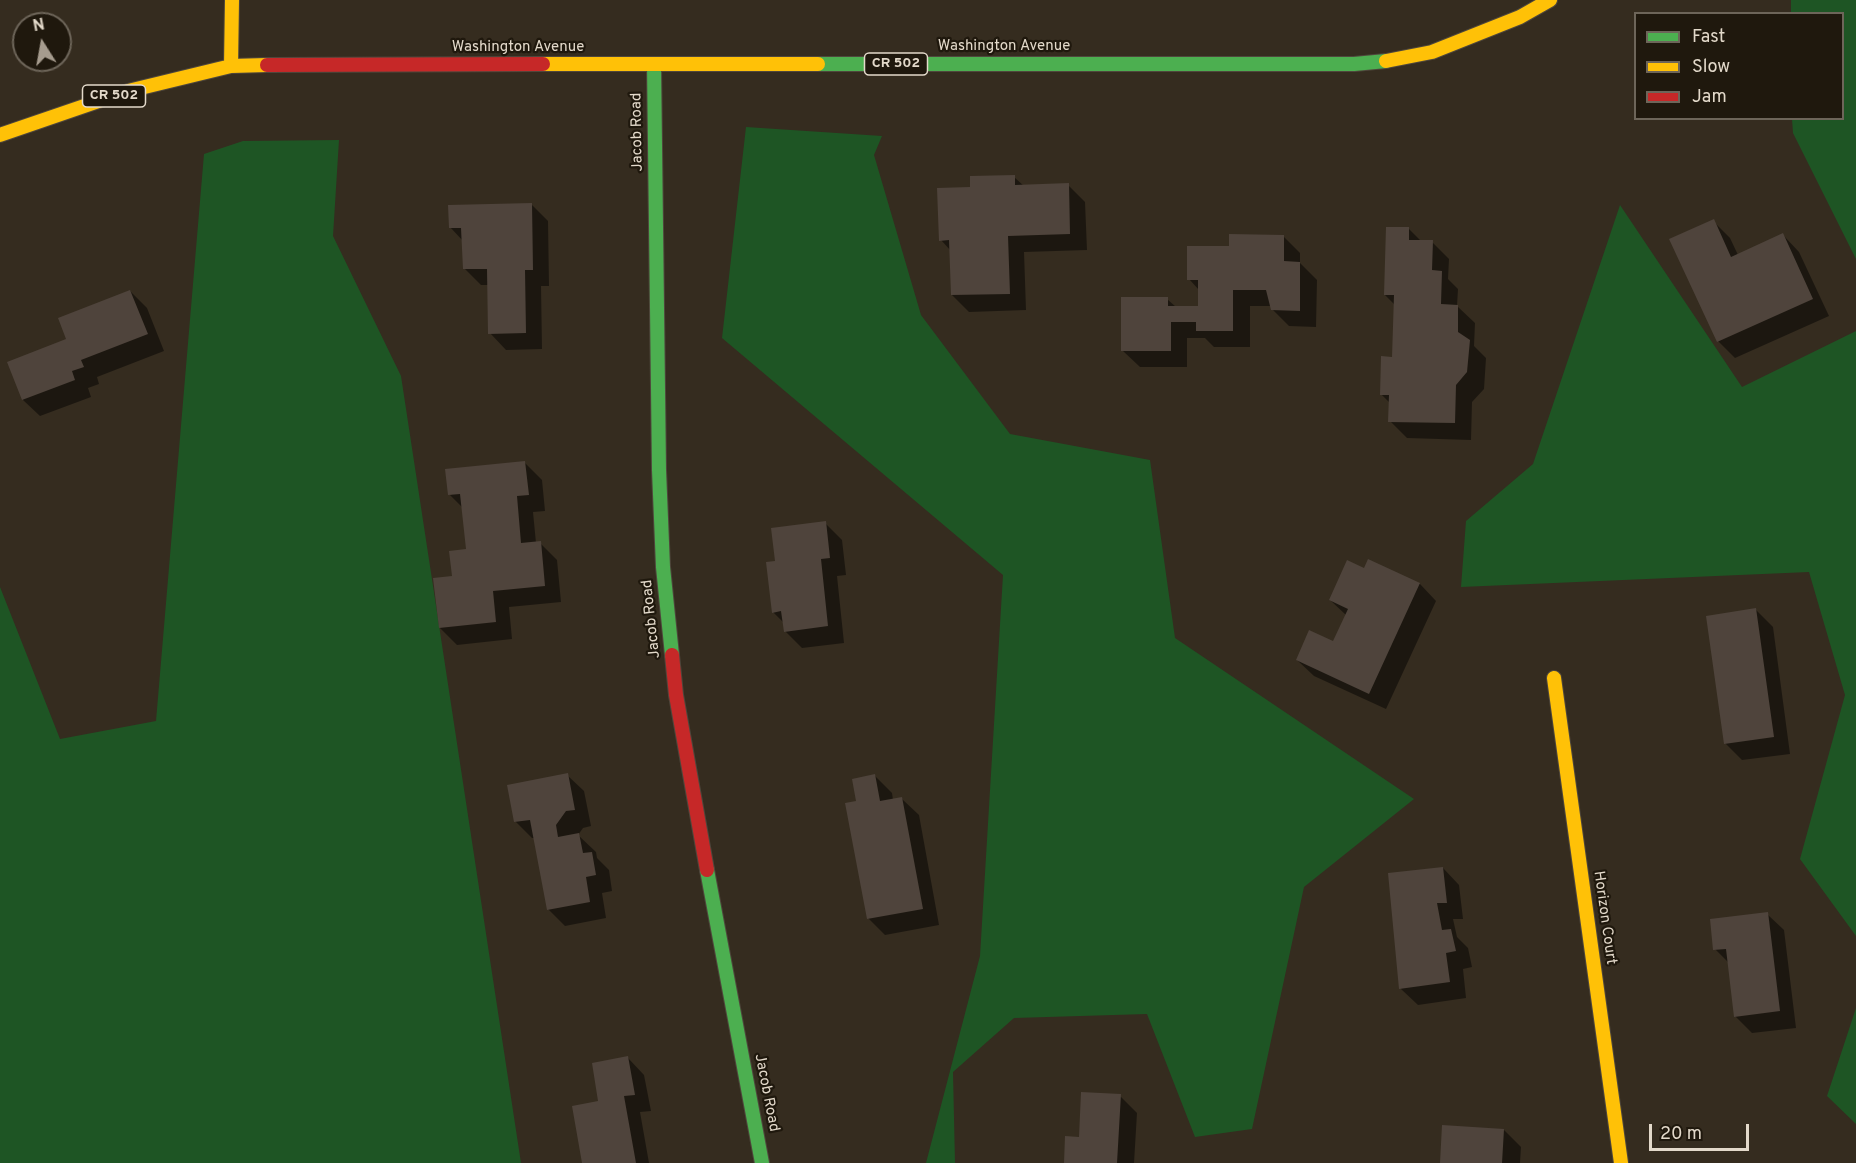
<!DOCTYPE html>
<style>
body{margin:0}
#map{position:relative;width:1856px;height:1163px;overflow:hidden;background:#352c1f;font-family:Overpass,sans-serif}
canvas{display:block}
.legend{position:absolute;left:1634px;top:12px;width:210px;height:108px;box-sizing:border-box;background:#1f180d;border:2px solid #6d6559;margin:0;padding:8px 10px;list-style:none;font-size:18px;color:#e3d9ca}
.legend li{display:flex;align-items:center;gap:12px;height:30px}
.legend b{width:30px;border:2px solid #6d6559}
.north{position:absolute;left:12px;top:12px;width:60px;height:60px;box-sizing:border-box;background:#1f180d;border:2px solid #6d6559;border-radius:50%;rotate:349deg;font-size:16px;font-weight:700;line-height:24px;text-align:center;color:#e3d9ca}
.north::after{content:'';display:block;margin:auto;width:21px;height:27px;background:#a69c8e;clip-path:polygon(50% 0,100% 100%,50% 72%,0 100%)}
.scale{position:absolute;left:1649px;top:1124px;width:100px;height:27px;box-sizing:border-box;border:3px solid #e3d9ca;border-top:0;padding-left:8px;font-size:18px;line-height:21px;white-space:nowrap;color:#e3d9ca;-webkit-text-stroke:4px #1f180d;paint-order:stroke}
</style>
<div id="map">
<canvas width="1856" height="1163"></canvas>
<ul class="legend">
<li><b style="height:8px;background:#4caf50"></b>Fast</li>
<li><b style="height:8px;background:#ffc107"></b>Slow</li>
<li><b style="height:8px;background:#c62828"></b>Jam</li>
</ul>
<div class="north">N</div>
<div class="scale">20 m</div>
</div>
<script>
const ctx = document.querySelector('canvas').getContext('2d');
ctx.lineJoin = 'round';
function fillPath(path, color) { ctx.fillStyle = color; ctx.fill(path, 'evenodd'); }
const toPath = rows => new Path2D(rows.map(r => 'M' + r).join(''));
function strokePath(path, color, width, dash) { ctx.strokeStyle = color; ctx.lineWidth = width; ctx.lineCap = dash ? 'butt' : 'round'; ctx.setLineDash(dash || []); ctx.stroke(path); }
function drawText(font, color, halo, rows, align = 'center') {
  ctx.font = font + ' Overpass,sans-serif'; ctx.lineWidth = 4.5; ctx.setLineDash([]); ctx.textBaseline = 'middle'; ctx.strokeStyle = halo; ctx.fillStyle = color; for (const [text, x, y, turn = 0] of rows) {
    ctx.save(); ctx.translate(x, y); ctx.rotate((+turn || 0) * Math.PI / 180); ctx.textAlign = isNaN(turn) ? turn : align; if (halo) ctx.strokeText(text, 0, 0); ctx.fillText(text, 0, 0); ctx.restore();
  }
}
fillPath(toPath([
 [1791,0,1856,0,1856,259,1793,133,1792,119,1842,118,1842,14,1791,13],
 [746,127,882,136,874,155,921,315,1010,434,1150,460,1175,638,1414,799,1304,887,1252,1129,1195,1137,1147,1014,1014,1018,953,1072,955,1163,926,1163,980,956,1003,575,722,338],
 [339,140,333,236,401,376,521,1163,0,1163,0,587,60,739,156,721,204,154,243,141],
 [1620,205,1742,387,1856,331,1856,936,1800,859,1845,695,1809,572,1461,587,1466,521,1533,464],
 [1856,1008,1856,1124,1827,1096]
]), '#1e5524');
fillPath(toPath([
 [1014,177,1024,186,1068,185,1085,202,1087,250,1024,252,1026,310,969,312,952,295,951,251,941,240,972,188],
 [531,204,548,221,549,286,541,286,542,349,506,350,490,333,489,285,481,285,464,268,463,241,450,227],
 [1713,221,1730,238,1738,255,1783,235,1799,252,1829,316,1735,358,1718,341],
 [1409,229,1422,242,1432,242,1449,259,1448,279,1458,289,1457,306,1475,323,1474,346,1486,358,1484,389,1472,402,1471,440,1407,438,1390,421,1390,403,1381,394,1394,358,1395,305,1385,295],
 [1283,236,1300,253,1300,263,1317,280,1316,327,1289,326,1272,309,1271,306,1250,306,1250,347,1214,347,1205,338,1187,338,1187,367,1140,367,1123,351,1167,299,1176,307,1199,307,1199,290,1189,279,1231,247],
 [130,291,147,308,164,351,97,377,99,384,88,388,91,397,40,416,23,400,9,363,68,340],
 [525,463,542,480,545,511,533,512,536,543,540,543,557,560,561,602,509,607,512,639,457,645,440,628,453,578,468,551,463,508,450,495],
 [825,523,842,540,846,575,837,576,844,643,802,648,785,631,784,623,773,612,777,562],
 [1365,570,1420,584,1436,601,1386,709,1314,676,1297,660,1333,643,1346,615,1330,600],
 [1756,610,1773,627,1790,754,1742,760,1725,743],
 [567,775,584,791,591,826,583,828,578,835,596,852,597,858,609,870,612,891,602,893,606,918,565,926,548,909,535,838,532,838,515,821],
 [875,776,892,793,893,800,902,799,919,815,939,925,885,935,868,918,858,803],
 [1443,868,1459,885,1463,919,1453,919,1457,937,1468,948,1472,967,1463,969,1466,998,1418,1005,1401,989],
 [1767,914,1784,930,1796,1028,1752,1033,1735,1016,1729,963,1715,949],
 [628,1058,644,1075,651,1111,640,1112,649,1163,584,1163],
 [1120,1096,1137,1113,1134,1163,1065,1163,1080,1138],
 [1504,1130,1521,1147,1520,1163,1441,1163]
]), '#0007');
fillPath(toPath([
 [1015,175,1015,185,1069,183,1070,234,1008,236,1010,294,951,295,949,240,939,241,937,188,970,187,970,176],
 [532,203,533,270,525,270,526,333,488,334,487,269,463,269,461,228,449,228,448,205],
 [1714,219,1731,257,1783,233,1813,299,1717,342,1669,239],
 [1386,227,1409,227,1409,240,1433,240,1432,270,1442,271,1441,304,1458,305,1458,332,1470,340,1467,372,1456,385,1455,423,1388,422,1389,395,1380,395,1381,356,1392,357,1394,295,1384,295],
 [1229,234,1284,235,1284,261,1300,262,1300,311,1271,310,1266,290,1233,290,1233,331,1196,331,1196,322,1171,322,1171,351,1121,351,1121,297,1168,297,1168,306,1198,306,1198,280,1187,280,1187,246,1229,246],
 [130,290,148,334,81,360,84,367,72,371,75,380,22,400,7,362,66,339,58,318],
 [525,461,529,495,517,496,521,543,541,541,545,586,493,591,496,622,439,628,433,578,452,576,449,551,466,549,460,494,448,495,445,469],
 [826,521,830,558,821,559,828,626,784,632,781,611,772,613,766,562,775,561,771,528],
 [1368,559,1420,583,1369,694,1296,660,1309,630,1333,641,1348,609,1329,600,1347,560,1364,568],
 [1756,608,1774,737,1724,744,1706,616],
 [568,773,575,810,566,811,556,825,558,837,579,833,583,853,592,852,596,875,586,877,590,902,547,910,530,820,514,822,507,785],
 [875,774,880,801,902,797,923,909,867,919,845,803,856,801,852,779],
 [1443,867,1447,903,1437,903,1442,930,1451,929,1456,951,1446,953,1450,982,1399,989,1388,873],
 [1768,912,1780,1011,1734,1017,1726,949,1713,950,1710,919],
 [628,1056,635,1095,624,1096,636,1163,582,1163,572,1106,598,1101,592,1063],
 [1081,1092,1121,1094,1117,1163,1064,1163,1065,1136,1079,1137],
 [1442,1125,1504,1129,1502,1163,1440,1163]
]), '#4f443c');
const fast = toPath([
 [654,64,659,470,663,567,672,655],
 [818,64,1354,64,1386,61],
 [707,870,762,1163]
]);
const slow = toPath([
 [1386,61,1432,52,1520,17,1550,0],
 [543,64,818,64],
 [231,66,232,0],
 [0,135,128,91,231,66,267,65],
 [1554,678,1621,1163]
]);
const jam = toPath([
 [267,65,543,64],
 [672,655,676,695,707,870]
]);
strokePath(fast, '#4f473c', 16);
strokePath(slow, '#4f473c', 16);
strokePath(jam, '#4f473c', 16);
strokePath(fast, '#4caf50', 14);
strokePath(slow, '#ffc107', 14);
strokePath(jam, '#c62828', 14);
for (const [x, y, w] of [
 [896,64,63],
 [114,96,63]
]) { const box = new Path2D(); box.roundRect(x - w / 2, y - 11, w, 22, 4.5); ctx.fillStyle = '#1f180d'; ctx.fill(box); strokePath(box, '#e3d9ca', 1.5); }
drawText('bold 14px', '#e3d9ca', null, [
 ["CR 502",896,64],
 ["CR 502",114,96]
]);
drawText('15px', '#e3d9ca', '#1f180d', [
 ["Washington Avenue",1004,47],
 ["Washington Avenue",518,48],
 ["Jacob Road",638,132,-91],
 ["Jacob Road",652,619,-96],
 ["Horizon Court",1604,918,82],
 ["Jacob Road",766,1093,79]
]);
</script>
